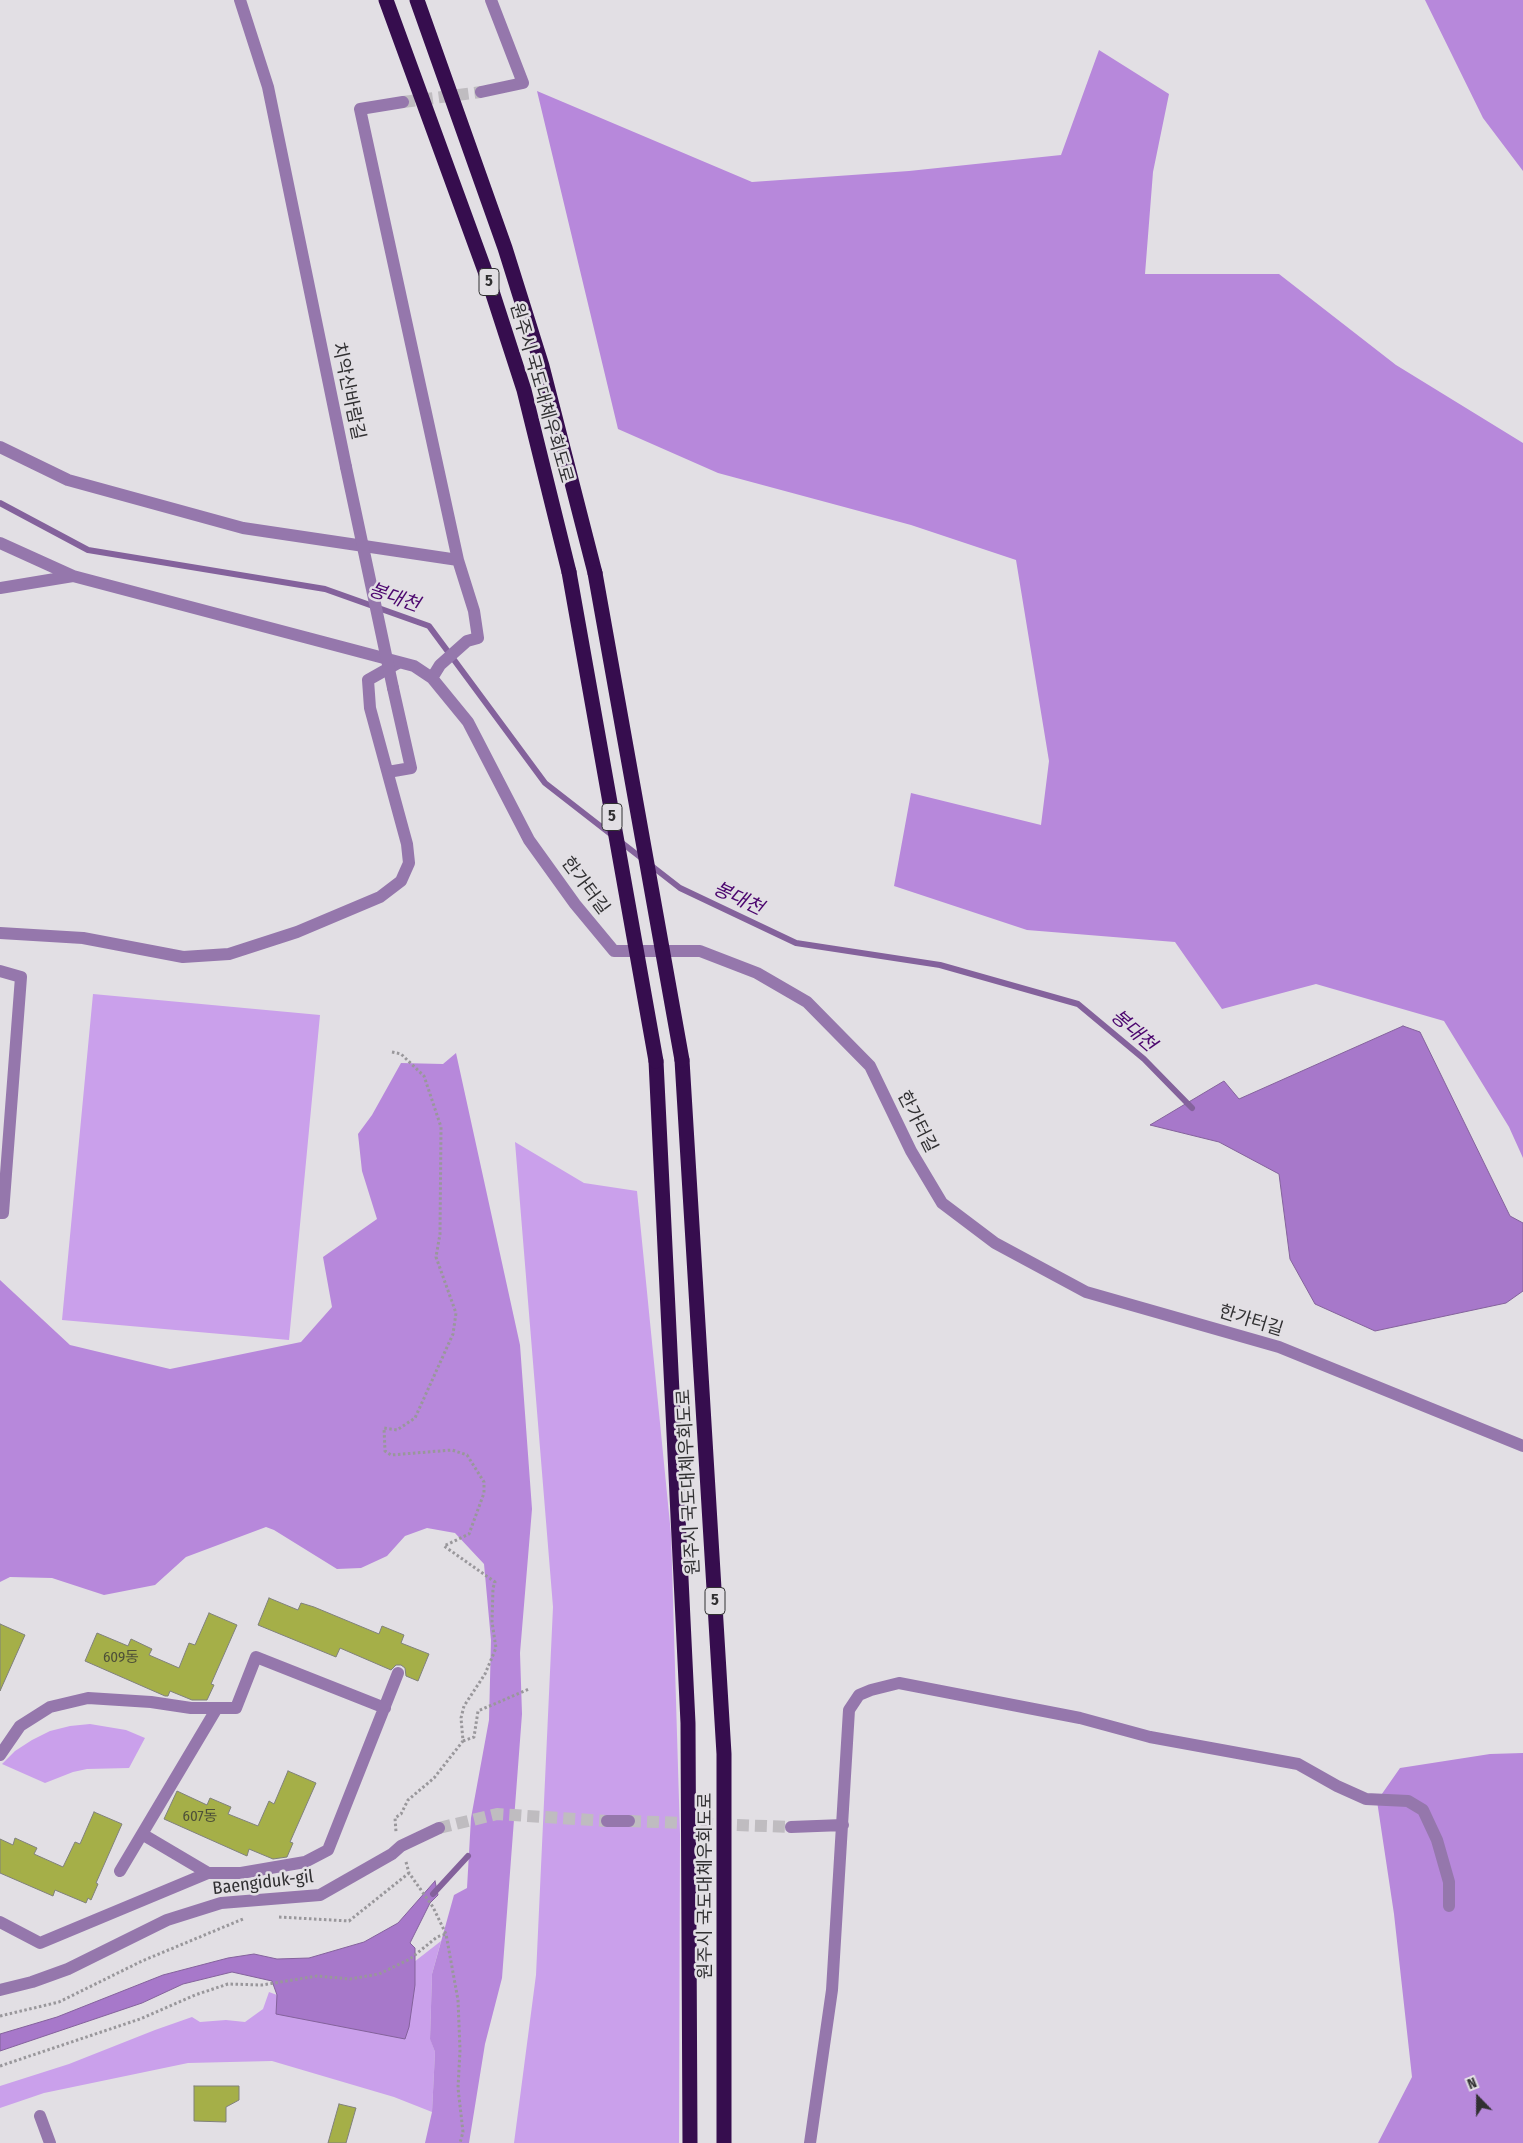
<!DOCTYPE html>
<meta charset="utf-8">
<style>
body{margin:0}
#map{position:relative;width:1523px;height:2143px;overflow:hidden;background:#e2dfe4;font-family:"Fira Sans Condensed",sans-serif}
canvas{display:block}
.north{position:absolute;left:1453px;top:2073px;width:50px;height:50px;-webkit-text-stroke:4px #e2dfe4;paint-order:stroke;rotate:338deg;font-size:14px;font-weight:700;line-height:20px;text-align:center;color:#313032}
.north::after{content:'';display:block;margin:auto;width:18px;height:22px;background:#313032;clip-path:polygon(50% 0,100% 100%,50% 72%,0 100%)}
</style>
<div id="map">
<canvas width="1523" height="2143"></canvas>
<div class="north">N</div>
</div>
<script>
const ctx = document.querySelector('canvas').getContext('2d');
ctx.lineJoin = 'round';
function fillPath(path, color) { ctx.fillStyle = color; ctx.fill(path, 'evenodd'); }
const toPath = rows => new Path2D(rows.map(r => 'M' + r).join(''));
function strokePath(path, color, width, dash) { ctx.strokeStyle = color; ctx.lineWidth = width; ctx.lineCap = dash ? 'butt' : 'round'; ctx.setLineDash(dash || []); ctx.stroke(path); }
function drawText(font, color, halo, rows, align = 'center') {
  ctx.font = font + ' "Fira Sans Condensed","Noto Sans KR",sans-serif'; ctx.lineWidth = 5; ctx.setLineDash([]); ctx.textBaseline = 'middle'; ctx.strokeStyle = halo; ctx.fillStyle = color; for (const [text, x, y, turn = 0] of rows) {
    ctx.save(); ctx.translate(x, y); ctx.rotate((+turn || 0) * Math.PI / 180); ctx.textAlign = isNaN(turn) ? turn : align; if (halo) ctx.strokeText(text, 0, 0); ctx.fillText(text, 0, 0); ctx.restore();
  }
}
fillPath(toPath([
 [93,994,320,1015,289,1340,62,1320],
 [515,1142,584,1183,637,1191,671,1534,680,1834,679,2143,514,2143,536,1975,553,1607],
 [90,1724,126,1730,145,1738,129,1768,87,1769,73,1772,45,1783,2,1764,15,1751,32,1740,50,1731,70,1726],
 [441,1941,432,1974,430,2038,435,2052,432,2112,394,2097,272,2061,188,2063,44,2093,0,2108,0,2086,69,2064,155,2030,192,2017,200,2022,226,2020,245,2022,263,2009,269,1992,277,1995,414,1962]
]), '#caa0eb');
fillPath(toPath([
 [1425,0,1523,0,1523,171,1483,118],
 [1099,50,1169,94,1153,172,1145,274,1279,274,1396,365,1523,443,1523,1158,1509,1127,1444,1021,1316,984,1222,1009,1175,942,1027,930,894,886,911,793,1041,825,1049,761,1016,560,911,525,718,473,618,429,537,91,752,182,909,171,1061,155],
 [456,1053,520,1345,532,1509,520,1653,522,1714,502,1978,485,2044,469,2143,425,2143,432,2112,435,2052,430,2039,432,1974,454,1895,467,1888,471,1818,489,1720,491,1640,484,1564,455,1533,427,1528,405,1536,387,1556,361,1568,337,1569,274,1530,266,1527,186,1557,155,1585,104,1595,52,1578,10,1577,0,1582,0,1280,70,1345,170,1369,301,1342,332,1307,323,1257,377,1219,362,1171,358,1134,372,1115,401,1063,443,1064],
 [1523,1753,1523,2143,1378,2143,1412,2077,1394,1914,1377,1801,1400,1768,1490,1754]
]), '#b788db');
const water = toPath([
 [1403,1026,1420,1032,1510,1216,1523,1223,1523,1291,1506,1303,1375,1331,1315,1304,1290,1259,1279,1174,1219,1142,1150,1125,1224,1081,1239,1099,1403,1026],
 [435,1881,438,1895,430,1903,410,1943,415,1948,415,1985,409,2027,405,2039,276,2014,277,1995,272,1981,232,1972,183,1984,142,2003,0,2051,0,2034,57,2017,163,1975,228,1958,254,1954,277,1959,309,1958,364,1942,398,1923,435,1881]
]);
fillPath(water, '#a778ca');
strokePath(water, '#84629c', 1);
strokePath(toPath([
 [0,503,88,550,325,589,429,626,545,783,680,888,796,943,940,965,1078,1004,1144,1059,1192,1108],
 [433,1894,468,1856]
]), '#84629c', 6);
const building = toPath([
 [269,1598,298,1610,301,1603,314,1607,379,1634,382,1626,404,1635,401,1643,429,1654,418,1681,406,1676,405,1668,401,1665,396,1665,391,1670,340,1648,336,1657,258,1625,269,1598],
 [209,1613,237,1625,211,1684,214,1685,207,1700,192,1700,170,1691,168,1696,165,1696,85,1661,97,1633,128,1646,131,1639,152,1649,149,1655,179,1668,189,1643,195,1645,209,1613],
 [0,1624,25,1635,0,1691,0,1624],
 [288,1771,316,1783,290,1842,293,1843,287,1857,273,1859,249,1849,247,1856,164,1819,177,1791,207,1805,210,1798,231,1807,228,1814,258,1826,269,1801,274,1804,288,1771],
 [94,1812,122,1824,96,1883,98,1884,91,1900,88,1898,86,1903,55,1890,53,1896,0,1873,0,1839,13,1845,15,1838,37,1848,34,1854,63,1867,75,1842,80,1844,94,1812],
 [194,2086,239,2086,239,2100,226,2107,226,2122,194,2121,194,2086],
 [339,2104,356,2108,346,2143,328,2143,339,2104]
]);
fillPath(building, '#a5af48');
strokePath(building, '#80817b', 1);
strokePath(toPath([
 [403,102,481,92],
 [629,1821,791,1827],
 [439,1828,497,1814,607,1821]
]), '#bfbcc0', 12, [12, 6]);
strokePath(toPath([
 [392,1052,401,1054,424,1076,441,1127,440,1234,436,1257,456,1313,453,1334,415,1418,397,1430,384,1428,385,1451,391,1455,452,1450,467,1455,484,1482,484,1493,469,1534,444,1546,495,1582,493,1588,492,1622,496,1648,485,1674,464,1706,461,1718,463,1741,434,1778,408,1800,401,1814,395,1818,396,1832],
 [463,1741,474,1737,478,1711,529,1689],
 [406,1862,409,1873,433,1907,446,1934,458,2000,460,2050,458,2088,463,2132,460,2143],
 [279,1917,349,1921,409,1873],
 [0,2016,59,2002,142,1961,243,1919],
 [0,2066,140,2019,195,1995,228,1984,262,1985,317,1976,350,1979,379,1974,410,1959,437,1937,446,1934]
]), '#99979b', 3, [2.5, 2.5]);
strokePath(toPath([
 [240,0,268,87,346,467],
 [481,92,523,83,491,0],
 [403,102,360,109,458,560],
 [0,447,68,480,243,528,458,560,474,611,478,638,467,641,440,665,432,678],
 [0,543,73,576,414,666,432,678,468,722,529,840,575,904,614,951,700,951,757,973,807,1002,870,1066,911,1151,942,1203,995,1243,1086,1292,1279,1347,1523,1446],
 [0,588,73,576],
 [388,772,411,768,393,688],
 [0,933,83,938,183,957,229,954,297,932,380,897,401,881,409,863,407,844,370,708,368,680,398,663],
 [0,971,21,977,3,1213,0,1213],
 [0,1755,20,1726,50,1707,88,1698,151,1702,191,1708,236,1708,256,1657,385,1708],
 [607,1821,629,1821],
 [791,1827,843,1825],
 [142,1834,208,1873],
 [120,1871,217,1708],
 [0,1922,40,1943,208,1873,241,1873,305,1862,328,1850,398,1673],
 [0,1990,32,1982,68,1969,167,1920,221,1903,320,1895,392,1854,401,1846,439,1828],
 [40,2116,50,2143],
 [810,2143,832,1990,849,1710,859,1695,871,1690,899,1683,1080,1718,1150,1737,1298,1764,1337,1786,1366,1799,1408,1801,1423,1810,1437,1840,1449,1882,1449,1906]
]), '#9577ac', 12);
strokePath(toPath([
 [386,0,489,282,524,390,569,572],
 [417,0,505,248,542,366,595,573],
 [682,1060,724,1754,724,2143],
 [656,1061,688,1723,690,2143]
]), '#360d4e', 15);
strokePath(toPath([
 [346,467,393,688]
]), '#9577ac', 12);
strokePath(toPath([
 [569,572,656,1061],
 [595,573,682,1060]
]), '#360d4e', 15);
drawText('15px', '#4e5038', null, [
 ["609동",121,1658],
 ["607동",200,1817]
]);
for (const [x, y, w] of [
 [489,282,20],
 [612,817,20],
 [715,1601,20]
]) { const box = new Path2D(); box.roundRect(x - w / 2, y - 13.5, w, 27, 4); ctx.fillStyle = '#e2dfe4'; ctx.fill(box); strokePath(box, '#313032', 1); }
drawText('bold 16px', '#313032', null, [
 ["5",489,282],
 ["5",612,817],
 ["5",715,1601]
]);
drawText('18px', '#313032', '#e2dfe4', [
 ["치악산바람길",348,391,78],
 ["원주시 국도대체우회도로",541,393,74],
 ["한가터길",585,886,53],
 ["한가터길",917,1122,63],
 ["한가터길",1251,1321,17],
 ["원주시 국도대체우회도로",689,1482,-93],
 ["Baengiduk-gil",263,1883,-7],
 ["원주시 국도대체우회도로",706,1886,-90]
]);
drawText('italic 19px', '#4b056e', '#e2dfe4', [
 ["봉대천",394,598,19],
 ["봉대천",738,899,25],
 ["봉대천",1133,1031,41]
]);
</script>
